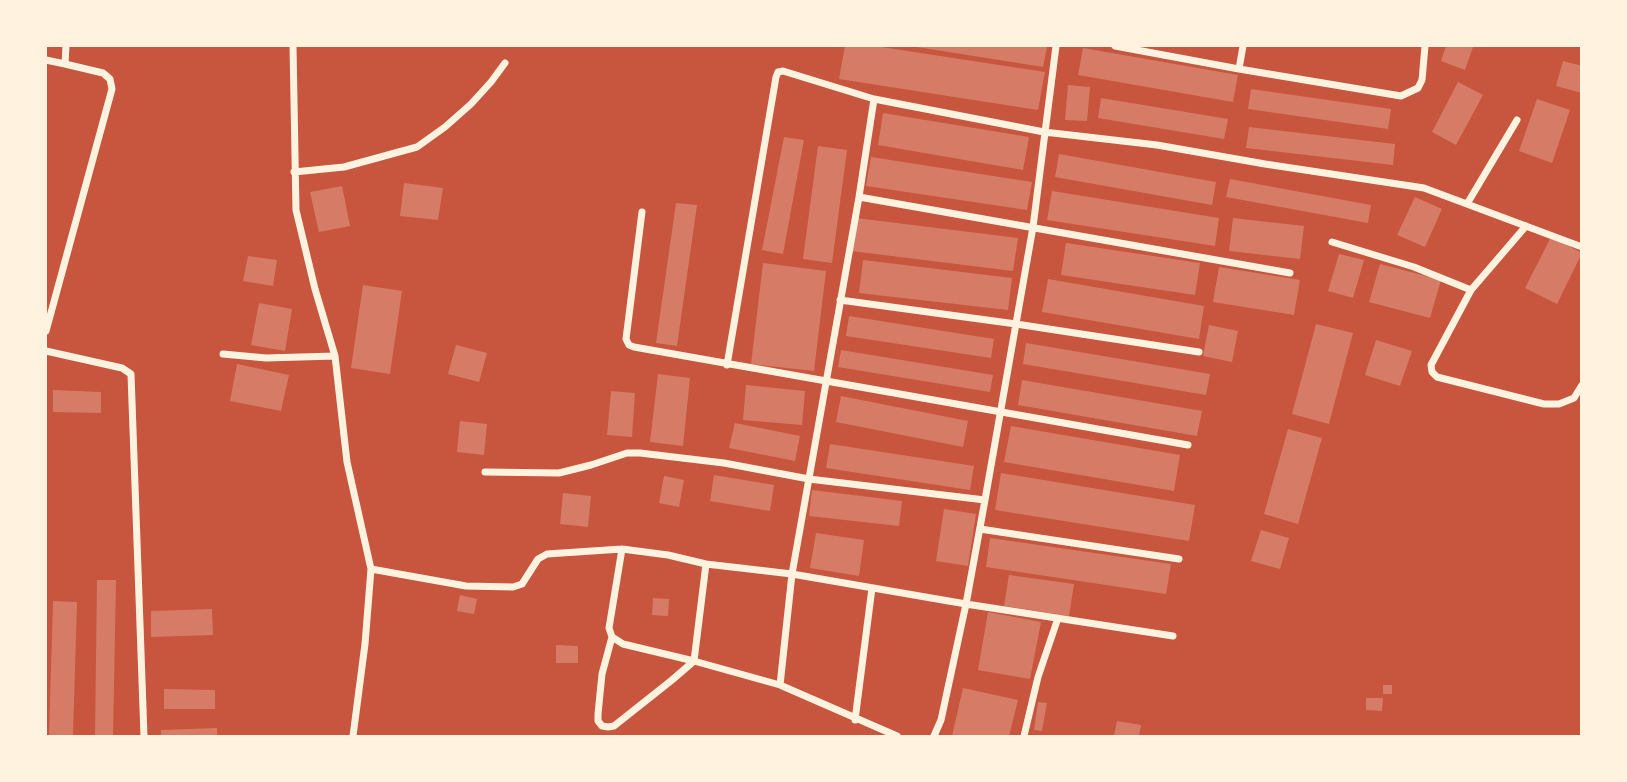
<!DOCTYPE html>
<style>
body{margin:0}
#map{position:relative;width:1627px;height:782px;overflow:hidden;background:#c8553d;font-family:"Public Sans",sans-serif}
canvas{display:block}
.frame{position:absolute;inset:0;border:47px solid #fff3e0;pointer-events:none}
</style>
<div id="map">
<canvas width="1627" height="782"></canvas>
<div class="frame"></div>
</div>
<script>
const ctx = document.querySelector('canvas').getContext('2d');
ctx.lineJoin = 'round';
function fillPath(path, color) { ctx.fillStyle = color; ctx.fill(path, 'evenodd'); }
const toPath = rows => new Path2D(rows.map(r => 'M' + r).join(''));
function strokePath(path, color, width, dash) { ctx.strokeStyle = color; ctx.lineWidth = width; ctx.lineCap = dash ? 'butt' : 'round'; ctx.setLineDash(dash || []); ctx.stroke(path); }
fillPath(toPath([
 [845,46,875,46,1045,72,1038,110,839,79],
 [918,46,1040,46,1047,47,1043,67,917,47],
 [1446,46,1473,47,1465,70,1441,61],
 [1083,48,1238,75,1233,102,1078,75],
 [1563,61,1582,66,1582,93,1556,86],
 [1458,82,1483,95,1456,145,1432,132],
 [1068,85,1090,87,1087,121,1065,120],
 [1251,89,1391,109,1388,129,1248,109],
 [1101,98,1228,119,1224,139,1098,118],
 [1537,99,1570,110,1552,163,1519,151],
 [883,113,1029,137,1023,170,878,145],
 [1249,127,1395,144,1393,165,1246,148],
 [784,137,804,140,783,254,762,250],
 [818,146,847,150,832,263,803,259],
 [1059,154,1216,182,1212,205,1055,177],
 [871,157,1032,182,1027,210,866,186],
 [1230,179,1371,205,1368,223,1226,197],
 [404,183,443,188,438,220,400,216],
 [342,186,350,226,319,232,310,192],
 [1052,191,1219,218,1215,246,1047,220],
 [1415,197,1442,209,1425,247,1397,235],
 [676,203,697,205,677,346,656,343],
 [856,218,1018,238,1013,271,851,251],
 [1233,218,1304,226,1300,259,1229,251],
 [1551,237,1582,253,1557,304,1525,288],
 [1066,243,1200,263,1195,295,1061,275],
 [1339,254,1364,260,1353,298,1328,291],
 [248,256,277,260,273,286,243,281],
 [863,260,1012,278,1008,310,859,293],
 [763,263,826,271,814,371,751,364],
 [1380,264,1441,280,1430,318,1369,302],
 [1219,267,1300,280,1294,315,1213,302],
 [1048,279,1204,306,1199,339,1042,312],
 [363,285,402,291,390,374,351,368],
 [259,303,292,309,285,351,251,345],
 [849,316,994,339,991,358,846,336],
 [1316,324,1353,333,1329,424,1292,414],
 [1209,325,1238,331,1232,362,1203,356],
 [1376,340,1412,351,1400,386,1365,375],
 [1026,343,1210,374,1206,395,1023,364],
 [456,345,487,353,479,382,448,374],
 [841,350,993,375,990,392,838,367],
 [237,364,289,375,281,411,230,401],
 [658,374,690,378,683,446,650,442],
 [1022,380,1202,411,1197,436,1018,405],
 [746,385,805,391,802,425,743,420],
 [53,390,101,392,101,413,53,412],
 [611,391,635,393,632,437,607,435],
 [841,396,968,421,963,447,836,422],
 [460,421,487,424,484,455,457,452],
 [735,423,800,436,795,461,729,448],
 [1011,426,1180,455,1174,491,1004,462],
 [1288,429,1322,438,1298,524,1264,514],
 [830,444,974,466,970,490,826,468],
 [1001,473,1195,505,1189,541,995,510],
 [714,475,774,485,770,511,710,501],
 [664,476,684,480,679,507,659,503],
 [812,490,902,501,899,526,809,516],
 [563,493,591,496,588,527,560,524],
 [944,509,976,514,968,566,936,561],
 [1261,530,1289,538,1280,569,1251,561],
 [816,533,864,540,859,576,810,568],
 [990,538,1171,564,1166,594,986,567],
 [1009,575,1074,584,1069,616,1004,606],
 [97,580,116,580,113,736,95,736],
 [460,595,477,599,474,614,457,611],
 [653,598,669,599,668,616,652,615],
 [53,601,77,602,73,736,49,736],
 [212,609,213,635,151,637,151,611],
 [988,612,1041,622,1030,679,978,670],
 [556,645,578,646,578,663,556,663],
 [1383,685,1392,685,1392,694,1383,694],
 [963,688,1018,700,1009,736,952,736],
 [164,689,215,690,215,709,164,709],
 [1366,698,1383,698,1382,711,1366,710],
 [1038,702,1047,703,1042,731,1034,730],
 [1117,721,1141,725,1139,736,1114,736],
 [217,728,217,736,161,736,161,730]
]), '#d67c66');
strokePath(toPath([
 [293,46,296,210,315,289,335,356,347,462,371,569,365,644,353,736],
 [1115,46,1239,69,1243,46],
 [46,60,65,64,66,46],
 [1239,69,1401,96,1418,88,1422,80,1425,46],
 [294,172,344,167,417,147,445,127,471,104,491,82,505,63],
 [859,197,1290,273],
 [1467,204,1517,120],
 [642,212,626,339,629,345,634,347,1188,445],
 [1332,242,1414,267,1471,290,1431,365,1432,372,1437,377,1544,404,1559,404,1574,398,1582,385],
 [1471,290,1526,226],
 [840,300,1016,324,1199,352],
 [46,331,112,89,110,79,103,73,65,64],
 [46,351,122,368,131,374,144,736],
 [223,354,266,358,335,356],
 [727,365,776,77,778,72,783,71,874,99],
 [485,472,559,473,591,465,627,453,640,453,724,463,809,479,985,500],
 [980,529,1179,559],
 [622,549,609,628,612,637,623,644,694,661,780,685],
 [371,569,466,586,513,587,522,584,538,559,547,554,622,549,668,555,706,564,792,574,966,604,1173,636],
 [612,637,602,674,598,714,598,721,602,726,608,727,614,726,672,680,694,661,706,564],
 [855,720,872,588],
 [897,736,780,685,792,574,859,197,874,99,1044,132,1157,145,1265,164,1424,188,1582,247],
 [934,736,941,720,966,604,985,500,1033,227,1056,46],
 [1024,736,1038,677,1058,618]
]), '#fff3e0', 7);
</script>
